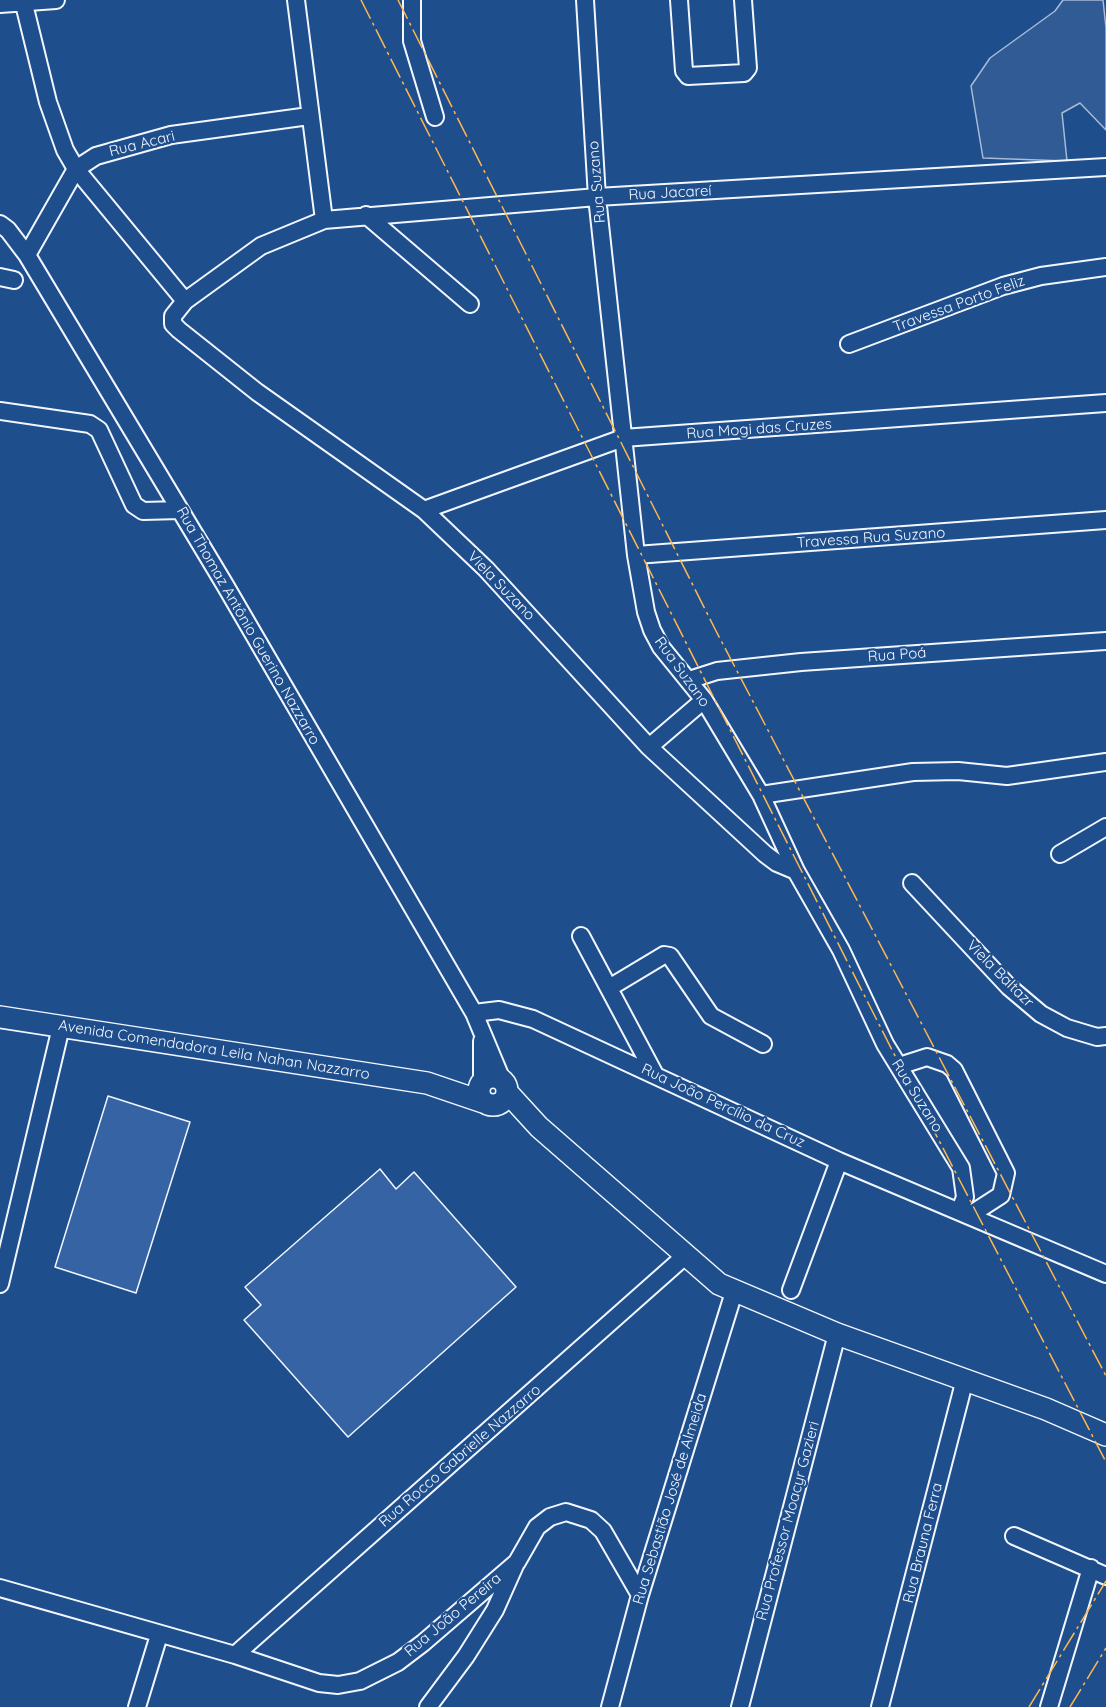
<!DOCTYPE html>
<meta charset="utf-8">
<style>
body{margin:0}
canvas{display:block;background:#1f4e8c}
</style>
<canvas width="1106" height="1707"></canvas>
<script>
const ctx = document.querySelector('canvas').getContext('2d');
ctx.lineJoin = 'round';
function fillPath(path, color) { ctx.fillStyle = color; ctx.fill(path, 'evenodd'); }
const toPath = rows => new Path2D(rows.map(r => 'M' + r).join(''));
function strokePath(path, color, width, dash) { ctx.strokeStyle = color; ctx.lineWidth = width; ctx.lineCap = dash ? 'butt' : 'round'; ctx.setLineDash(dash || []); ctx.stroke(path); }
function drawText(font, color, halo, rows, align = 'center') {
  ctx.font = font + ' Quicksand,sans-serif'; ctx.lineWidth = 4.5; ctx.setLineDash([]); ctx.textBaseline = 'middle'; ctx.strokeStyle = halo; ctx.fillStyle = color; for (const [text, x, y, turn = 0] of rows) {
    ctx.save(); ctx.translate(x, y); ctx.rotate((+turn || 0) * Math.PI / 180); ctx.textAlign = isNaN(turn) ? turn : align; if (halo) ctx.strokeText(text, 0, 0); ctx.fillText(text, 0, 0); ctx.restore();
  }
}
const built = toPath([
 [1063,0,1103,0,1106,28,1106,130,1080,103,1062,113,1067,161,983,158,971,86,990,58,1055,11,1063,0]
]);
fillPath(built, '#305b95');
strokePath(built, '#a8bbd7', 1.5);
const building = toPath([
 [108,1096,190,1122,136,1293,55,1267,108,1096],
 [380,1169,396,1189,414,1172,516,1287,348,1437,244,1320,261,1305,245,1287,380,1169]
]);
fillPath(building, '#3563a3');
strokePath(building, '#f2f6ff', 1.5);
const minor = toPath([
 [23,0,48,102,65,150,76,169,185,301],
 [296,0,324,220],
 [412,0,412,41,435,117],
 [585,0,597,197,636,555,646,612,652,630,661,647,704,700,761,795,796,871,841,950,885,1044,961,1168,965,1197,960,1210],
 [679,0,684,71,688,76,744,73,748,68,743,0],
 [0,4,56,0],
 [366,215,470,304],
 [0,224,8,230,27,255,225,585,474,1013,502,1080],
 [27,255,76,169,96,156,171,135,309,116],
 [0,277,14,280],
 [849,344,1003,286,1041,276,1106,267],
 [0,411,90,424,99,430,134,505,143,511,180,510],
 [424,510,623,438,1106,403],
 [636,555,1106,520],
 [689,680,717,671,801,662,1106,641],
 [649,747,704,700],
 [761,795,913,772,958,771,1007,776,1106,762],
 [1060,854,1106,827],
 [796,871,777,863,765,854,649,747,486,569,424,510,257,392,179,330,173,324,173,316,185,301,261,246,324,220,597,197,1106,167],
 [912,883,1009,987,1041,1014,1067,1028,1097,1037,1106,1036],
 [581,936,654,1073],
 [609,988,664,955,670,956,711,1016,763,1044],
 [474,1013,499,1010,533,1019,839,1161,1106,1274],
 [899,1066,927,1057,947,1064,954,1070,1006,1173,1001,1195,970,1215],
 [482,1082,482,1041],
 [0,1284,61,1027],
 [791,1290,839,1161],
 [1014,1536,1106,1576],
 [0,1588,235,1655,319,1683,338,1685,360,1681,398,1662,423,1643,517,1562,537,1527,550,1517,566,1512,591,1520,603,1531,640,1595],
 [235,1655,685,1256],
 [137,1707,159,1635],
 [428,1707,466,1656,495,1610,516,1563],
 [610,1707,640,1595,734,1292],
 [740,1707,837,1334],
 [880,1707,965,1379],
 [1049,1707,1091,1568]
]);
const major = toPath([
 [0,1017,427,1083,483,1102],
 '479 1091a14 14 0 1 1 28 0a14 14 0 1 1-28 0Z',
 [507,1092,539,1127,719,1284,837,1334,1046,1409,1106,1435]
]);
strokePath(minor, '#f2f6ff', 20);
strokePath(major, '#f2f6ff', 24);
strokePath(minor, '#1f4e8c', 16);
strokePath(major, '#1f4e8c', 21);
strokePath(toPath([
 [361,0,892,1050,1106,1462],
 [398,0,715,629,1106,1376],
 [1029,1707,1106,1581],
 [1070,1707,1106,1648]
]), '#ffb74d', 1.5, [21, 4.5, 3, 4.5]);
drawText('15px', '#f2f6ff', '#1f4e8c', [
 ["Rua Acari",142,144,-14],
 ["Rua Suzano",597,182,-95],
 ["Rua Jacareí",670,193,-3],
 ["Travessa Porto Feliz",959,304,-20],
 ["Rua Mogi das Cruzes",759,429,-4],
 ["Travessa Rua Suzano",871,538,-4],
 ["Viela Suzano",501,586,46],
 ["Rua Thomaz Antônio Guerino Nazzarro",248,626,60],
 ["Rua Poá",897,655,-4],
 ["Rua Suzano",682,672,54],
 ["Viela Baltazr",1000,974,45],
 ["Avenida Comendadora Leila Nahan Nazzarro",214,1050,9],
 ["Rua Suzano",917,1096,58],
 ["Rua João Percílio da Cruz",723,1106,25],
 ["Rua Rocco Gabrielle Nazzarro",460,1456,-41],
 ["Rua Sebastião José de Almeida",670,1499,-73],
 ["Rua Professor Moacyr Gazieri",788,1521,-75],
 ["Rua Brauna Ferra",923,1543,-76],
 ["Rua João Pereira",453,1615,-40]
]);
</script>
